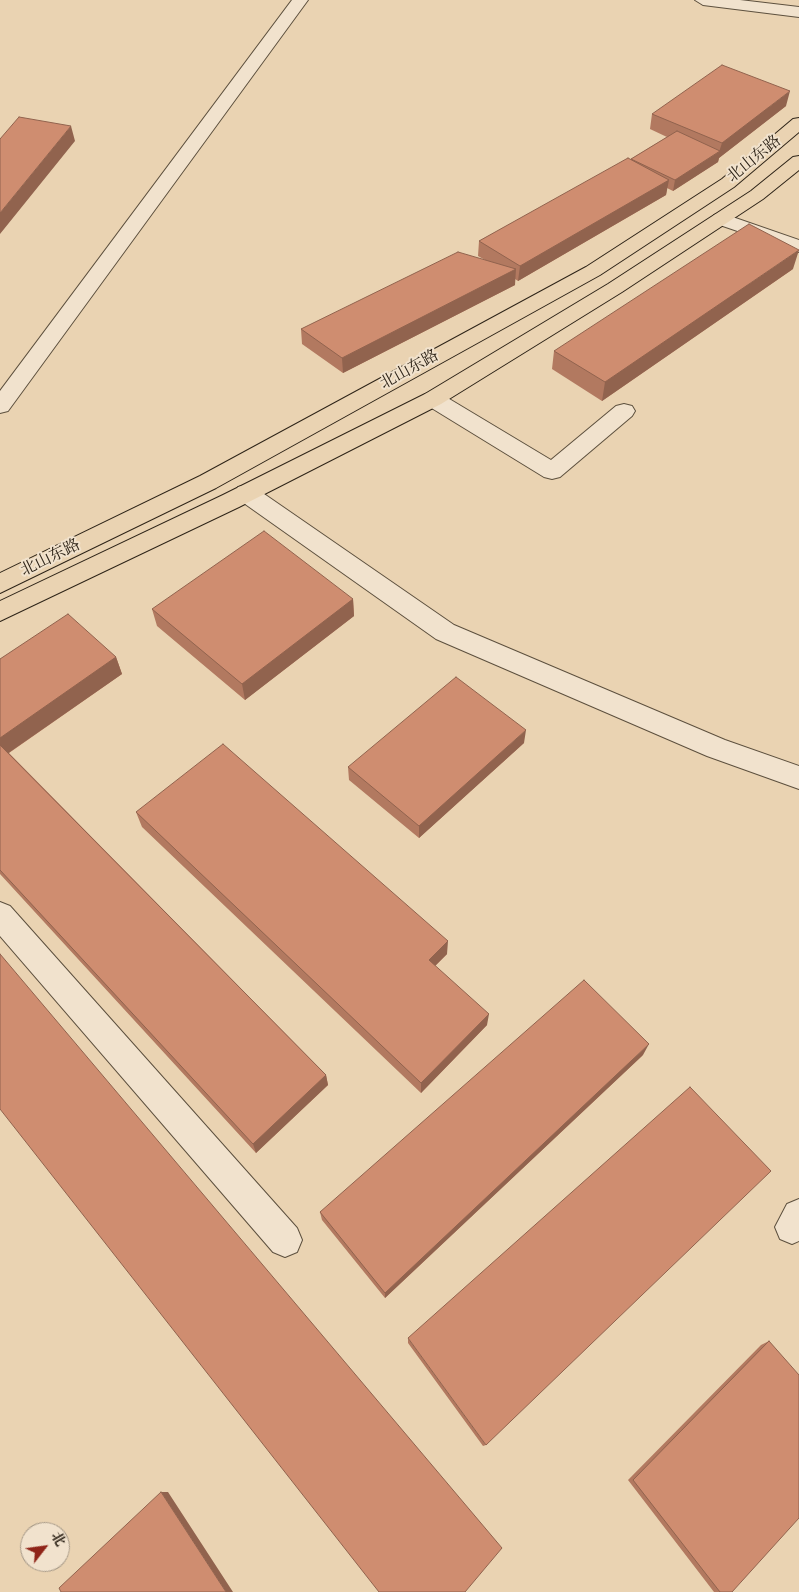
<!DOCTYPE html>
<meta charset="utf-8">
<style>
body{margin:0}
#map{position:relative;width:799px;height:1592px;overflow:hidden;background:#ead3b2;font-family:Vollkorn,"Noto Serif SC",serif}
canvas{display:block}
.north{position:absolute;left:20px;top:1522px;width:50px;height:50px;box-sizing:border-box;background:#f1e2cd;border:1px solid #a39685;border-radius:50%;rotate:60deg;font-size:14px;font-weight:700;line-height:20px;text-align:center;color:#2e2418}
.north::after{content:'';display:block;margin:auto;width:18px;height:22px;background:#8f2418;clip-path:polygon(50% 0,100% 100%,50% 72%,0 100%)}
</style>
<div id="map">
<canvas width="799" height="1592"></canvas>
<div class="north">北</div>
</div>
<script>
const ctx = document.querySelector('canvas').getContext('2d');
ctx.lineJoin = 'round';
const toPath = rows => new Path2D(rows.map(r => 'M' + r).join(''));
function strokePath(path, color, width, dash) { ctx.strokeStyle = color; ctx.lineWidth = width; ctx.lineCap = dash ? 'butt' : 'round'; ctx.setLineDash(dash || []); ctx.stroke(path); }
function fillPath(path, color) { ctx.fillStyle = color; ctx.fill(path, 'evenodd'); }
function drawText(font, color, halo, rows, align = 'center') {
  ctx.font = font + ' Vollkorn,"Noto Serif SC",serif'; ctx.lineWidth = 4; ctx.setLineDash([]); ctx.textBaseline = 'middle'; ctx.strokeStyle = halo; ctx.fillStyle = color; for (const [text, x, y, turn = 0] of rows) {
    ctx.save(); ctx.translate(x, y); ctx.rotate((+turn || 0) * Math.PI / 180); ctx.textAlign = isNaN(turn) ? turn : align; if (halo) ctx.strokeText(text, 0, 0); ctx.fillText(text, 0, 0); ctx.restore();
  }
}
const minor = toPath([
 [292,0,308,0,8,411,0,413,0,391,292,0],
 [695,0,740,0,799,7,799,17,703,5,695,0],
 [721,213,799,240,799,252,714,223,712,219,714,215,721,213],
 [433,392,441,394,551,460,616,406,624,404,632,406,635,411,632,416,560,477,552,479,544,477,425,404,422,399,425,394,433,392],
 [246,485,254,487,454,625,725,740,799,766,799,789,707,756,436,639,238,499,235,493,238,487,246,485],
 [0,902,10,906,297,1228,302,1240,297,1252,285,1257,273,1252,0,936,0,902],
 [799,1199,799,1241,792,1244,780,1239,775,1227,787,1204,799,1199]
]);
const major = toPath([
 [799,118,799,132,734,187,600,275,216,488,0,593,0,573,200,476,586,267,722,179,793,119,799,118],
 [799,156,799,170,763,199,622,292,441,404,239,507,0,621,0,601,223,495,425,394,608,284,751,191,793,157,799,156]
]);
strokePath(minor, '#5d503e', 2);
strokePath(major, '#2e2418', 2);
fillPath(minor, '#f1e2cd');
fillPath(major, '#ead3b2');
fillPath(toPath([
 [786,106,719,158,718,162,673,191,667,188,666,195,518,281,515,279,515,285,343,373,302,344,301,329,485,260,478,256,479,241,631,159,667,137,650,129,652,114],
 [793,269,602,401,552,369,554,351],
 [353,599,354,616,245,700,157,626,152,609],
 [116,657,122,674,9,753,326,1075,328,1085,256,1153,0,874,0,659],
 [524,743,419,838,349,780,348,767],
 [136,812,447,954,435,966,487,1025,421,1093,142,827],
 [643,1055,385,1298,322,1220,320,1212],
 [408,1338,486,1445,483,1446,408,1343],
 [769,1341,732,1592,714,1592,628,1480,761,1345]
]), '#b27960');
fillPath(toPath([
 [790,91,786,106,719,158,718,162,673,191,675,180,719,152,722,143],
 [71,126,75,141,0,234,0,213],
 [669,180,666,195,518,281,520,266],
 [799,250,793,269,602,401,605,382],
 [516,269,515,285,343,373,342,358],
 [353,599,354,616,245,700,242,684],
 [116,657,122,674,4,756,0,748,0,738],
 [526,730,524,743,419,838,419,826],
 [448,941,447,954,428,973,429,960],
 [489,1014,487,1025,421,1093,421,1083],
 [649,1044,643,1055,385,1298,385,1293],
 [326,1075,328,1085,256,1153,253,1144],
 [161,1492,168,1492,233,1592,226,1592]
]), '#91634e');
const building = toPath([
 [722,65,790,91,722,143,652,114,722,65],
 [19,117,71,126,0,213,0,139,19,117],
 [677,131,720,151,675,180,631,159,677,131],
 [628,158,669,180,520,266,479,241,628,158],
 [749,224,799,250,605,382,554,351,749,224],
 [458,252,516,269,342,358,301,329,458,252],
 [264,531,353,599,242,684,152,609,264,531],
 [68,614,116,657,0,738,0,659,68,614],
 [456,677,526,730,419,826,348,767,456,677],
 [223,744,448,941,429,960,489,1014,421,1083,136,812,223,744],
 [0,745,326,1075,253,1144,0,870,0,745],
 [0,954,502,1548,465,1592,379,1592,0,1109,0,954],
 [584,980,649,1044,385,1293,320,1212,584,980],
 [690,1087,771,1171,486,1445,408,1338,690,1087],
 [769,1341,799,1375,799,1518,732,1592,720,1592,633,1480,769,1341],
 [161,1492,226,1592,61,1592,59,1588,161,1492]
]);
fillPath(building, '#cf8d70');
strokePath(building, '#91634e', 1);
drawText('16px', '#2e2418', '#f1e2cd', [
 ["北山东路",755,160,-39],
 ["北山东路",410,371,-29],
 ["北山东路",51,559,-26]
]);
</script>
